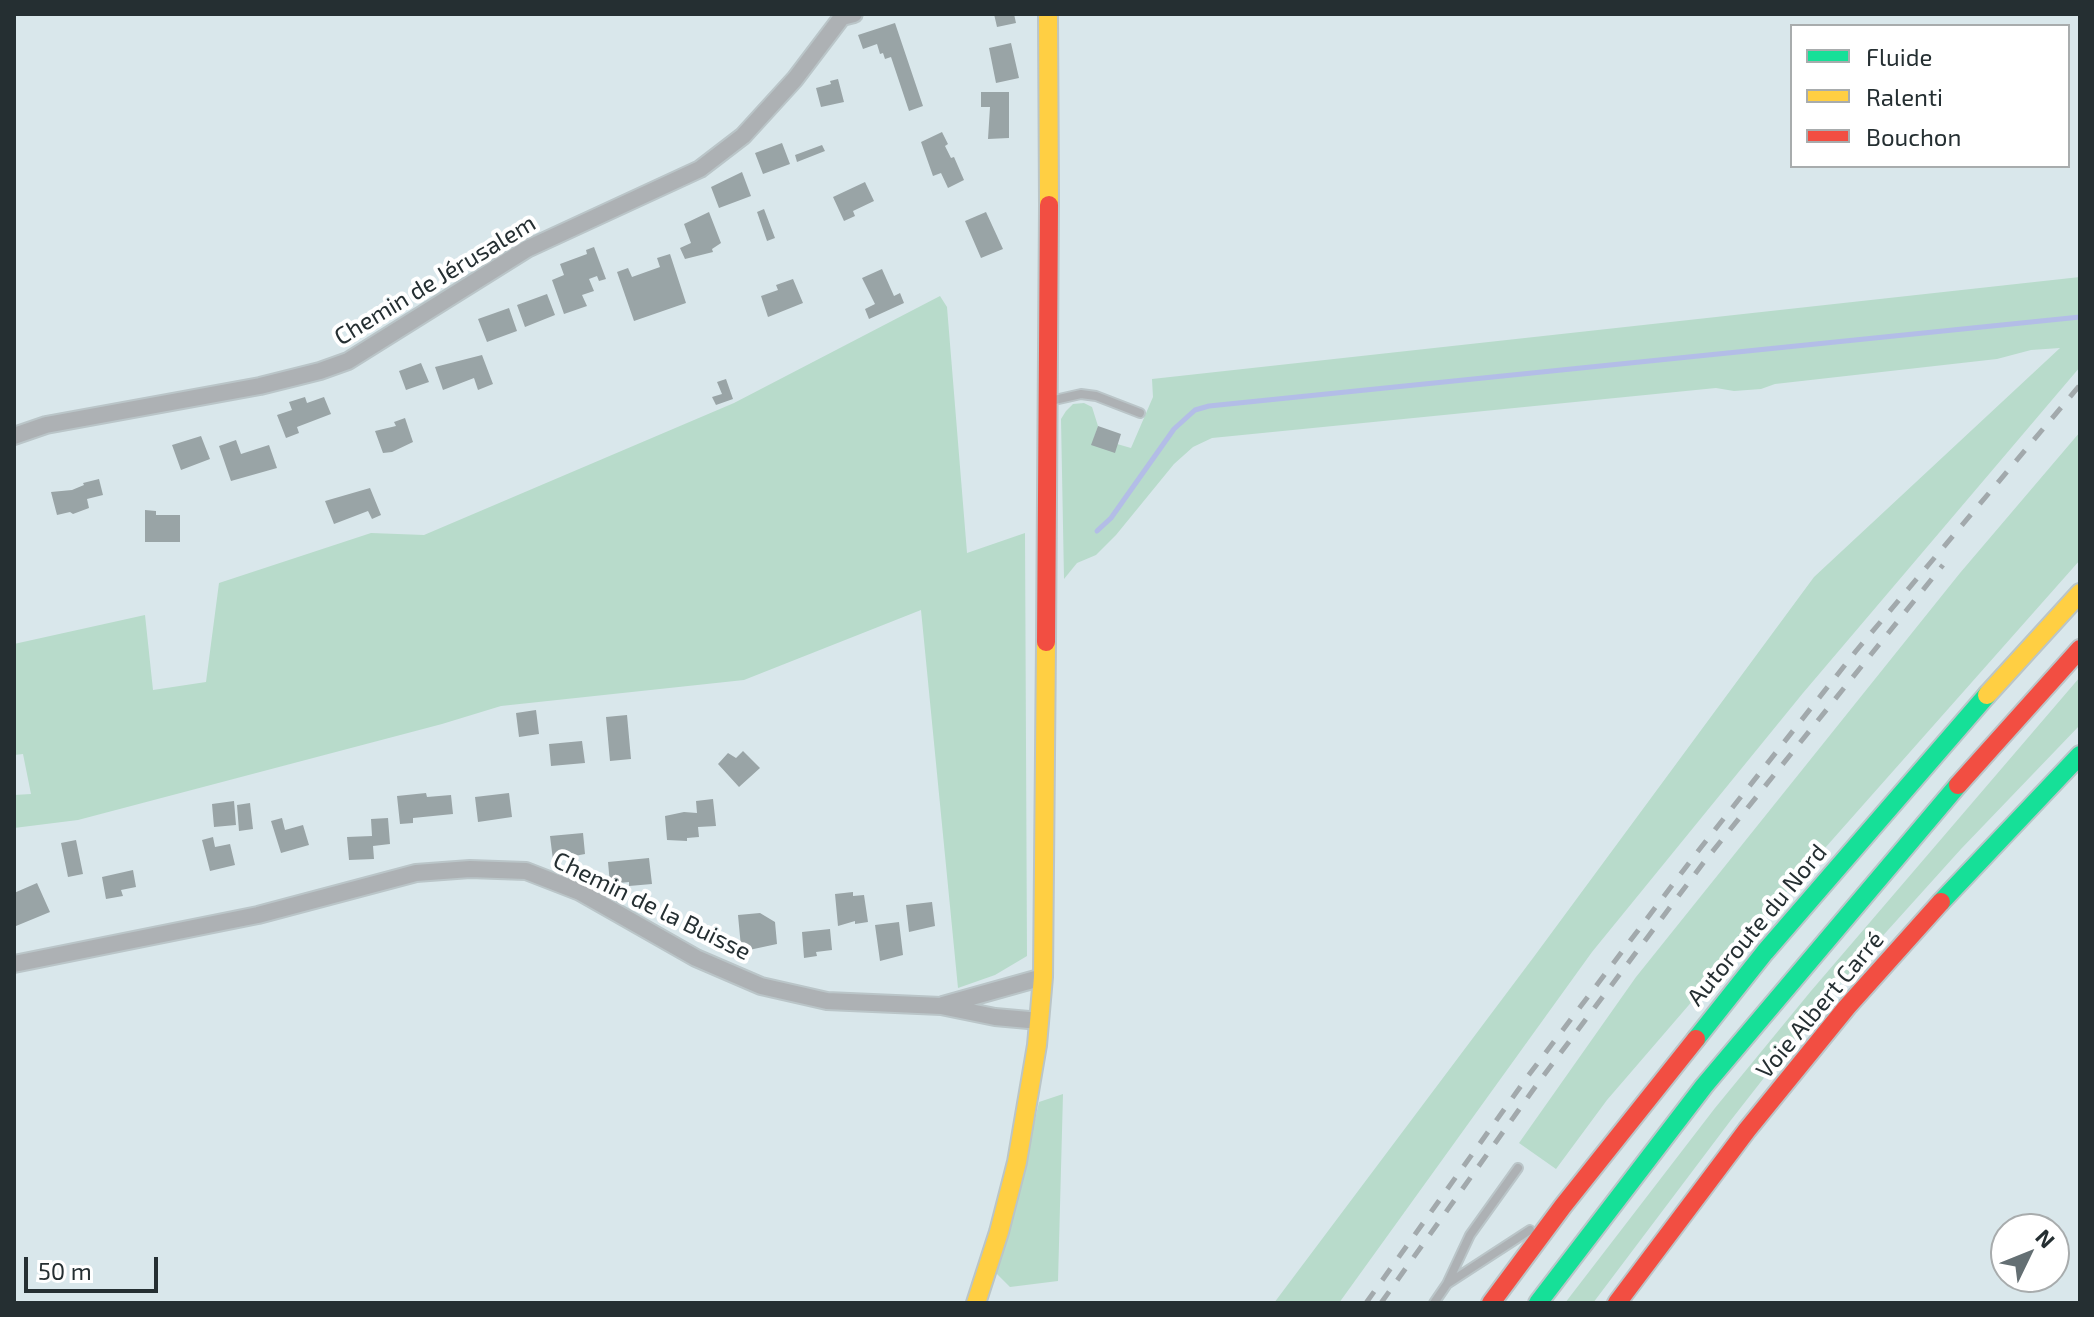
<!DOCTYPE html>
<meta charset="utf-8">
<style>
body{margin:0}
#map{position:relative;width:2094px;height:1317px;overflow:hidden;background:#d9e7eb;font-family:"Exo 2",sans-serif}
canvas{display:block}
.frame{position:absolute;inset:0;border:16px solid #252f32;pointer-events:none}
.legend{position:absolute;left:1790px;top:24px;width:280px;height:144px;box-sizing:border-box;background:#fff;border:2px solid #a8acad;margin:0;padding:10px 14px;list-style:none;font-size:24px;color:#252f32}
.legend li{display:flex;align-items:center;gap:16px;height:40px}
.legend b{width:40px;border:2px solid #a8acad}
.north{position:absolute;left:1990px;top:1213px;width:80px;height:80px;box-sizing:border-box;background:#fff;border:2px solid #a8acad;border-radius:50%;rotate:47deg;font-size:22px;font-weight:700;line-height:32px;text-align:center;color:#252f32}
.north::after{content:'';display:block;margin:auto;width:28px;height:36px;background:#646f73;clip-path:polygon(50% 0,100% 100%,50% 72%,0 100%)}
.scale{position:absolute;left:24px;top:1257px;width:134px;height:36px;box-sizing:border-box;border:4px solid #252f32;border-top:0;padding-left:10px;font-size:24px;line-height:28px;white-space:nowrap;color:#252f32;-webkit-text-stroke:6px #fff;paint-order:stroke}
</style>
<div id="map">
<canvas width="2094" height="1317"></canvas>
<div class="frame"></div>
<ul class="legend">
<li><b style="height:10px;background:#16e098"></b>Fluide</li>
<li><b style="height:10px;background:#ffcf43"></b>Ralenti</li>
<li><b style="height:10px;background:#f24e42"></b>Bouchon</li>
</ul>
<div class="north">N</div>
<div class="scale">50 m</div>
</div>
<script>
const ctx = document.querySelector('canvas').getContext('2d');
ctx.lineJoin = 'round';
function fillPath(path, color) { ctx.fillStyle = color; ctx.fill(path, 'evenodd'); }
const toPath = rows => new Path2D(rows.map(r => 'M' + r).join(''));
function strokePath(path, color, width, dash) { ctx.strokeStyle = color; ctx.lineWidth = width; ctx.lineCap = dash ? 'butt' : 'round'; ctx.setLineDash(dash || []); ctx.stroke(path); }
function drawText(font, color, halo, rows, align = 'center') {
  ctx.font = font + ' "Exo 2",sans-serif'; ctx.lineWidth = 8; ctx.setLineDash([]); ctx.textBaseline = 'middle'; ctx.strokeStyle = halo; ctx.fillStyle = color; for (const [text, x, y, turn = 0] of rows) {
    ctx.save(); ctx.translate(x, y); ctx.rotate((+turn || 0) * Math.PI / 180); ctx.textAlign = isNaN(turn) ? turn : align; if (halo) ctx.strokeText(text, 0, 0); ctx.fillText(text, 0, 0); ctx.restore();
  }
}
fillPath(toPath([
 [2080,277,2080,367,1803,693,1592,952,1339,1303,1274,1303,1533,958,1814,577,2060,348,2031,350,1997,359,1775,384,1761,389,1734,391,1716,388,1212,438,1193,447,1174,464,1116,535,1096,555,1077,563,1064,579,1061,419,1066,411,1073,404,1084,403,1092,407,1098,426,1092,445,1117,444,1131,448,1153,397,1152,379],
 [940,296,947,307,967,553,1025,533,1027,956,995,975,958,988,921,610,744,680,501,706,442,724,78,820,14,828,14,795,31,794,23,754,14,755,14,644,145,615,153,690,206,682,219,583,371,533,424,535,734,403],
 [2080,432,2080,560,1794,883,1607,1100,1556,1169,1519,1143,1636,977,1960,573],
 [2080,677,2080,725,1961,849,1824,1001,1731,1120,1593,1303,1565,1303,1715,1108,1811,991],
 [1063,1094,1058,1281,1010,1287,996,1273,1015,1207,1039,1102]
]), '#b8dbcb');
strokePath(toPath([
 [1097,531,1111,518,1174,429,1195,410,1209,406,2080,317]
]), '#b3bde7', 5);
fillPath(toPath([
 [994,14,1014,14,1016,23,997,27],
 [895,23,923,106,909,111,891,57,885,59,883,53,880,54,877,44,863,49,858,35],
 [1011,43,1019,78,996,83,989,48],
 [838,79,844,102,821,107,816,88,831,84,830,81],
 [981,92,1009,92,1009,138,988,139,990,107,981,107],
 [942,132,948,144,945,146,951,158,954,157,964,180,948,188,941,173,933,176,921,142],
 [782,143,790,164,763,174,755,153],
 [822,145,825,151,797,162,795,155],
 [742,172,751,196,719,208,711,187],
 [865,182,874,201,853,211,855,216,844,221,833,197],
 [764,209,775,238,767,241,757,212],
 [709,212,721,243,712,249,713,252,685,259,680,248,691,243,684,224],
 [986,212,1003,249,981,258,965,221],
 [594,247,606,279,599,281,597,276,589,279,594,291,582,295,587,306,564,314,552,280,564,275,560,264,587,254,586,250],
 [670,254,686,303,634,321,617,272,628,268,632,277,660,267,657,258],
 [882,269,894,296,900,293,904,303,869,319,865,309,875,304,862,278],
 [793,279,803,303,768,317,761,296,778,290,776,285],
 [547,294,555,315,525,327,517,305],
 [509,308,517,331,487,342,478,319],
 [482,355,493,384,478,390,474,378,443,390,435,367],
 [421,363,429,382,406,390,399,371],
 [726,379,733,399,716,405,712,397,722,394,717,382],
 [305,397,307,403,324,397,331,414,297,427,299,433,286,438,277,415,292,410,289,402],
 [405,418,413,442,392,452,383,453,375,431,396,426,394,422],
 [1098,426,1121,434,1115,453,1091,445],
 [201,436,210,459,181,470,172,445],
 [236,440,241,454,269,445,277,468,231,481,219,446],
 [99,479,103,495,87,499,89,508,73,514,70,512,57,515,51,492,72,490,84,485,83,483],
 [370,488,381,515,372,519,368,511,334,524,325,501],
 [145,510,156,511,156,515,180,515,180,542,145,542],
 [536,710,539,734,519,737,516,713],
 [627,715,631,759,610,761,606,717],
 [582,741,585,763,551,766,549,744],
 [743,751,760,768,739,787,718,764,728,753,736,758],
 [426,793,427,797,451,795,453,814,413,818,413,823,400,824,397,796],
 [509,793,512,817,478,822,475,797],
 [713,799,716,826,698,827,699,837,687,838,687,841,667,840,665,816,684,812,697,813,696,801],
 [234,801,236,825,214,827,212,804],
 [250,803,253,829,239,831,237,805],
 [282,818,285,830,303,825,309,845,281,853,271,821],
 [388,818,390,844,373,846,374,859,349,860,347,837,372,836,371,819],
 [583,833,585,854,553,860,550,836],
 [213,837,215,847,230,844,235,865,210,871,202,840],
 [76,840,83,874,68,877,61,843],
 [649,858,652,884,629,886,629,882,610,884,608,862],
 [133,870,136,887,121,890,123,896,106,899,102,877],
 [37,883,50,912,16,926,14,893],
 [853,892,853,896,864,895,868,922,855,924,855,921,838,926,835,894],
 [932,902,935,926,909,932,906,905],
 [760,913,775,922,777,944,749,950,749,947,741,947,738,915],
 [899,922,903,955,880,961,875,925],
 [830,929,832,950,816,952,817,956,804,958,802,932]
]), '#99a4a6');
const lane = toPath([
 [1050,401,1081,394,1096,396,1140,413],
 [1447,1284,1530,1230],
 [1434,1303,1447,1284,1470,1235,1518,1168]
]);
const street = toPath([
 [14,436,46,425,260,386,320,371,348,361,527,249,700,169,743,136,795,79,842,17,854,14],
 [14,964,258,915,416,873,470,869,526,871,580,892,696,958,761,986,827,1001,941,1006,995,1017,1040,1021],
 [943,1005,1043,977]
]);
const fast = toPath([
 [1941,902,2080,755],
 [1696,1039,1765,952,1987,695],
 [1538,1303,1704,1086,1958,785]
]);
const slow = toPath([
 [1048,14,1049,205],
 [1987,695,2080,593],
 [976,1303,999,1232,1017,1162,1037,1045,1043,977,1046,642]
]);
const jam = toPath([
 [1046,642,1049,205],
 [1958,785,2080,649],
 [1491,1303,1563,1206,1696,1039],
 [1617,1303,1747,1130,1847,1007,1941,902]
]);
strokePath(lane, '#bac5c8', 12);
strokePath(street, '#bac5c8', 20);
strokePath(fast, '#bac5c8', 22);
strokePath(slow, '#bac5c8', 22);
strokePath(jam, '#bac5c8', 22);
strokePath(lane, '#adb1b4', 8);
strokePath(street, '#adb1b4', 16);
strokePath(fast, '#16e098', 18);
strokePath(slow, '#ffcf43', 18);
strokePath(jam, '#f24e42', 18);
strokePath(toPath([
 [1366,1303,1528,1076,1695,855,1856,651,2080,385],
 [1381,1303,1538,1083,1704,862,1943,565]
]), '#a2a9ac', 5, [14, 14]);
drawText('24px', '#252f32', '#fff', [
 ["Chemin de Jérusalem",435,280,-31],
 ["Chemin de la Buisse",652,906,26],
 ["Autoroute du Nord",1757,925,-50],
 ["Voie Albert Carré",1820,1005,-50]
]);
</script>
